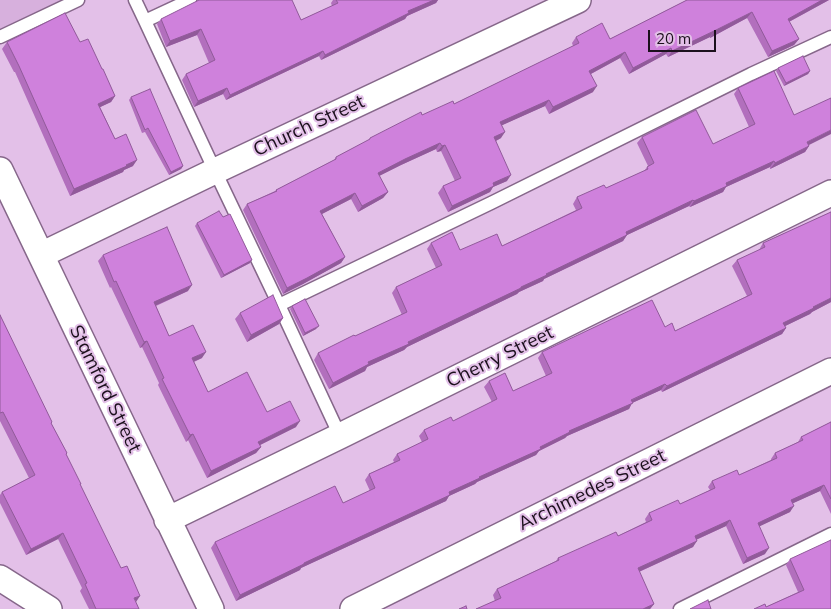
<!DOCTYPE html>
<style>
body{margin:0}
#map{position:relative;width:831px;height:609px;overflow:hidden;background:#e3c0e8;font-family:Mulish,sans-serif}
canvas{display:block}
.scale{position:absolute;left:648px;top:30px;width:68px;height:22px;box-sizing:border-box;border:2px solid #1c101d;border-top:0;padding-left:6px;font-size:15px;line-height:18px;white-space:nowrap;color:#1c101d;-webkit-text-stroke:4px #e3c0e8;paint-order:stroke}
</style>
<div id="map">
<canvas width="831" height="609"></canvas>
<div class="scale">20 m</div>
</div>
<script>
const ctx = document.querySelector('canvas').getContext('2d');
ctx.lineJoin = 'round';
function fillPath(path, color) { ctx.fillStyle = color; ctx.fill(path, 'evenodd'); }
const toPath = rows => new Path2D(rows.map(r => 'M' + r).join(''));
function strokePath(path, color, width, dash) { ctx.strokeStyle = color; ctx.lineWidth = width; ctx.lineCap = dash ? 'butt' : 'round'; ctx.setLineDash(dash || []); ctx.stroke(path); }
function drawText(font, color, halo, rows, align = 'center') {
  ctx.font = font + ' Mulish,sans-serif'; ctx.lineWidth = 4; ctx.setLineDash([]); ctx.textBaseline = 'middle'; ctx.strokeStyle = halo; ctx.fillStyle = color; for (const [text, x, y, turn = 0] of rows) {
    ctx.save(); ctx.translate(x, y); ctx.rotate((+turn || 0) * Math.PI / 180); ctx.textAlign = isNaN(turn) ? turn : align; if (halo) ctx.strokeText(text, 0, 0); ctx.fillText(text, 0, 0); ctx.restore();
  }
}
fillPath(toPath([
 [0,0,78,0,0,37]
]), '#d7b0dd');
const lane = toPath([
 [135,0,145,21,215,171,279,305,340,436],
 [145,21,190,0],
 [0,37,78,0],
 [279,305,491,203,751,74,831,37],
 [680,609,831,534]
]);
const street = toPath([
 [0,170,211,609],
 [41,255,215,171,578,0],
 [167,520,340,436,831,193],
 [0,578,49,609],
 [353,609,831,371]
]);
strokePath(lane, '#86678a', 15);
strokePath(street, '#86678a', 28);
strokePath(lane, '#fff', 12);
strokePath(street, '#fff', 25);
fillPath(toPath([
 [333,0,438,0,436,3,407,16,405,19,321,60,319,56,226,100,223,94,194,107,182,80,186,74,209,63,197,35,166,47,157,24,161,19,301,20,332,6,331,3],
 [687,0,829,0,789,22,799,39,794,45,768,57,747,18,710,38,710,37,668,57,666,54,629,74,620,58,591,74,593,92,549,114,545,106,502,125,501,138,496,141,507,181,493,187,490,192,448,212,438,193,443,186,455,181,441,151,437,152,436,149,401,165,379,176,388,192,383,198,358,212,351,199,322,214,345,257,341,263,303,284,283,294,243,210,247,204,275,191,276,190,334,160,336,157,369,140,370,138,422,115,454,104,573,46,572,43,576,37,610,39],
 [7,42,80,42,102,69,115,96,111,102,100,107,115,139,133,166,124,170,123,172,70,196,15,72,14,72,2,49],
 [778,68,810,71,808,74,784,86,776,71],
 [738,88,809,145,809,146,805,152,770,169,770,167,726,187,723,192,690,207,689,206,627,235,623,241,544,279,543,281,519,292,517,294,407,347,404,350,367,367,365,371,329,389,314,360,318,353,402,315,392,293,396,287,436,268,427,249,431,243,460,250,502,246,576,210,573,204,577,197,606,188,644,171,648,166,637,143,642,137,713,144,749,127,734,94],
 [131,97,183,166,181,169,169,175,145,132,142,133,129,100],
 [831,212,831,302,812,312,810,314,785,326,786,328,782,334,662,392,661,390,632,403,629,409,567,436,565,438,539,451,536,455,477,482,475,484,449,496,446,501,301,568,300,570,236,601,211,548,215,542,343,503,370,491,365,480,369,474,394,462,393,460,397,454,422,442,419,436,424,430,453,421,492,402,484,387,489,381,513,391,546,376,538,358,542,352,665,327,675,331,747,296,732,266,737,260,759,250,763,243],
 [197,223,250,263,221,278,195,226],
 [103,255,188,291,156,306,169,336,202,358,194,362,208,392,267,412,296,427,260,445,261,447,256,453,207,478,188,440,186,442,158,385,159,383,142,347,140,348,111,287,110,288,98,261],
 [292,306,316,329,303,336,290,309],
 [240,313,283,318,279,324,247,342,235,319],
 [0,315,51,423,67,453,66,454,80,485,139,609,89,609,80,591,82,588,58,539,26,555,0,503,0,495,2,492,29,478,0,421],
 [831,422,831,514,820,491,793,503,790,512,759,526,765,554,743,564,726,526,696,540,693,547,639,572,654,604,650,609,476,609,495,601,493,595,497,589,556,561,558,558,618,536,646,522,645,519,649,513,680,504,710,490,708,487,712,481,739,475,771,460,771,459,775,453,798,442,801,437],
 [790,559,831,609,766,607,798,592,786,565]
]), '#b26fbd');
fillPath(toPath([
 [434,0,438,0,436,3,407,16,405,19,321,60,325,55,408,11],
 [822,0,829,0,783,25,788,19],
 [752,12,747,18,710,38,714,31],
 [201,29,197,35,166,47,170,41],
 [714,31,710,37,668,57,672,51],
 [799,39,794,45,768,57,772,51],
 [671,48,666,54,629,74,633,68],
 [323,51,319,56,226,100,230,95],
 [625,52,620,58,585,77,589,71],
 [810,71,808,74,784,86,786,83],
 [597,86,593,92,549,114,553,107],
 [227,88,223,94,194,107,198,101],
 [115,96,111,102,94,110,98,104],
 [549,100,545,106,496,128,500,122],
 [831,130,831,134,803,148,807,142],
 [505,132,501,138,490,144,494,137],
 [440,143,436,149,401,165,373,179,378,173,405,159],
 [445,145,441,151,437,152,442,146],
 [809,146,805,152,770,169,775,163],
 [137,160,133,166,124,170,123,172,70,196,74,189],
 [774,161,770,167,726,187,723,192,690,207,694,201,726,183],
 [183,166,181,169,169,175,171,172],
 [511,175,507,181,493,187,490,192,448,212,452,206,493,183],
 [388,192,383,198,358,212,362,206],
 [355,193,351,199,316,217,320,211],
 [693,200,689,206,627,235,623,241,544,279,543,281,519,292,517,294,407,347,404,350,367,367,365,371,329,389,333,383,368,362,521,287,626,232],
 [345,257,341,263,303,284,283,294,287,288],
 [252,260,250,263,221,278,224,275],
 [192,285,188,291,150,308,154,302],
 [831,298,831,302,812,312,810,314,779,329,783,323,813,307],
 [283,318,279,324,247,342,251,335],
 [319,326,316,329,303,336,305,333],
 [786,328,782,334,662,392,667,386],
 [147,341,142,347,140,348,144,342],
 [206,352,202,358,188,364,192,358],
 [665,384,661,390,632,403,629,409,567,436,565,438,539,451,536,455,477,482,475,484,449,496,446,501,301,568,300,570,236,601,240,595,304,563,449,492,540,447,569,431],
 [300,421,296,427,254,448,258,442],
 [193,434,188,440,186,442,190,435],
 [261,447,256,453,207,478,211,471],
 [824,485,820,491,787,506,791,500],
 [794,506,790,512,754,529,758,523],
 [730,520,726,526,691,542,695,536],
 [63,533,58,539,26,555,31,549],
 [697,541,693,547,634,574,638,568],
 [769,548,765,554,743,564,747,558],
 [140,596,136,602,134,598],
 [654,604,650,609,643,609]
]), '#915a9a');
const building = toPath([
 [199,0,292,0,301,20,338,3,336,0,434,0,408,11,409,13,325,55,323,51,230,95,227,88,198,101,186,74,215,60,201,29,170,41,161,19,199,0],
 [687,0,822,0,788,19,799,39,772,51,752,12,714,31,672,51,671,48,633,68,625,52,589,71,597,86,553,107,549,100,500,122,505,132,494,137,511,175,493,183,494,186,452,206,443,186,461,178,445,145,442,146,440,143,405,159,378,173,388,192,362,206,355,193,320,211,345,257,307,278,287,288,247,204,277,191,276,190,336,159,336,157,370,139,370,138,421,112,422,115,453,101,454,104,579,43,576,37,602,23,610,39,687,0],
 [65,13,80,42,88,39,102,69,103,69,115,96,98,104,115,139,126,134,137,160,126,165,127,166,74,189,19,66,7,42,65,13],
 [803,56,810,71,786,83,778,68,803,56],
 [774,71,794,115,831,98,831,130,807,142,809,146,775,163,774,161,726,183,727,186,694,201,693,200,626,232,627,235,546,274,547,275,521,287,521,288,408,342,409,344,368,362,369,364,333,383,318,353,354,335,355,336,407,312,396,287,442,265,431,243,452,232,460,250,497,234,502,246,582,208,577,197,604,185,606,188,648,169,647,167,654,163,642,137,696,110,713,144,755,124,738,88,774,71],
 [150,89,183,166,171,172,148,128,145,130,131,97,150,89],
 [219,211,223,217,230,214,252,260,224,275,197,223,219,211],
 [831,212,831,298,813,307,814,308,783,323,786,328,667,386,665,384,631,400,633,403,569,431,570,432,540,447,541,449,479,477,480,478,449,492,450,495,304,563,304,564,240,595,215,542,335,486,343,503,375,488,369,474,400,460,397,454,428,439,424,430,451,417,453,421,497,399,489,381,505,373,513,391,552,373,542,352,652,300,665,327,672,323,675,331,752,294,737,260,765,247,763,243,831,212],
 [167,227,192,285,154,302,169,336,193,325,206,352,192,358,208,392,247,372,267,412,290,401,300,421,258,442,261,447,211,471,193,434,190,435,162,379,164,378,147,341,144,342,116,281,114,282,103,255,167,227],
 [273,295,283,318,251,335,240,313,273,295],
 [305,299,319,326,305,333,292,306,305,299],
 [0,315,52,422,51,423,67,453,66,454,81,484,80,484,121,568,127,566,140,596,134,598,139,609,96,609,85,584,87,583,63,533,31,549,2,492,35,475,3,412,0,413,0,315],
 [831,422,831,499,824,485,791,500,794,506,758,523,769,548,747,558,730,520,695,536,697,541,638,568,654,604,643,609,476,609,501,598,497,589,559,560,558,558,616,532,618,536,652,520,649,513,678,500,680,504,715,488,712,481,737,470,739,475,777,458,775,453,803,440,801,437,831,422],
 [831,540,831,609,754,609,765,604,766,607,804,590,790,559,831,540],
 [708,600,711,609,690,609,708,600],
 [466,606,467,609,459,609,466,606]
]);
fillPath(building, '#cf81dc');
strokePath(building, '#915a9a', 1);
drawText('19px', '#1c101d', '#e3c0e8', [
 ["Church Street",309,126,-25],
 ["Cherry Street",500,357,-26],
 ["Stamford Street",105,389,64],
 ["Archimedes Street",592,490,-26]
]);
</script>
